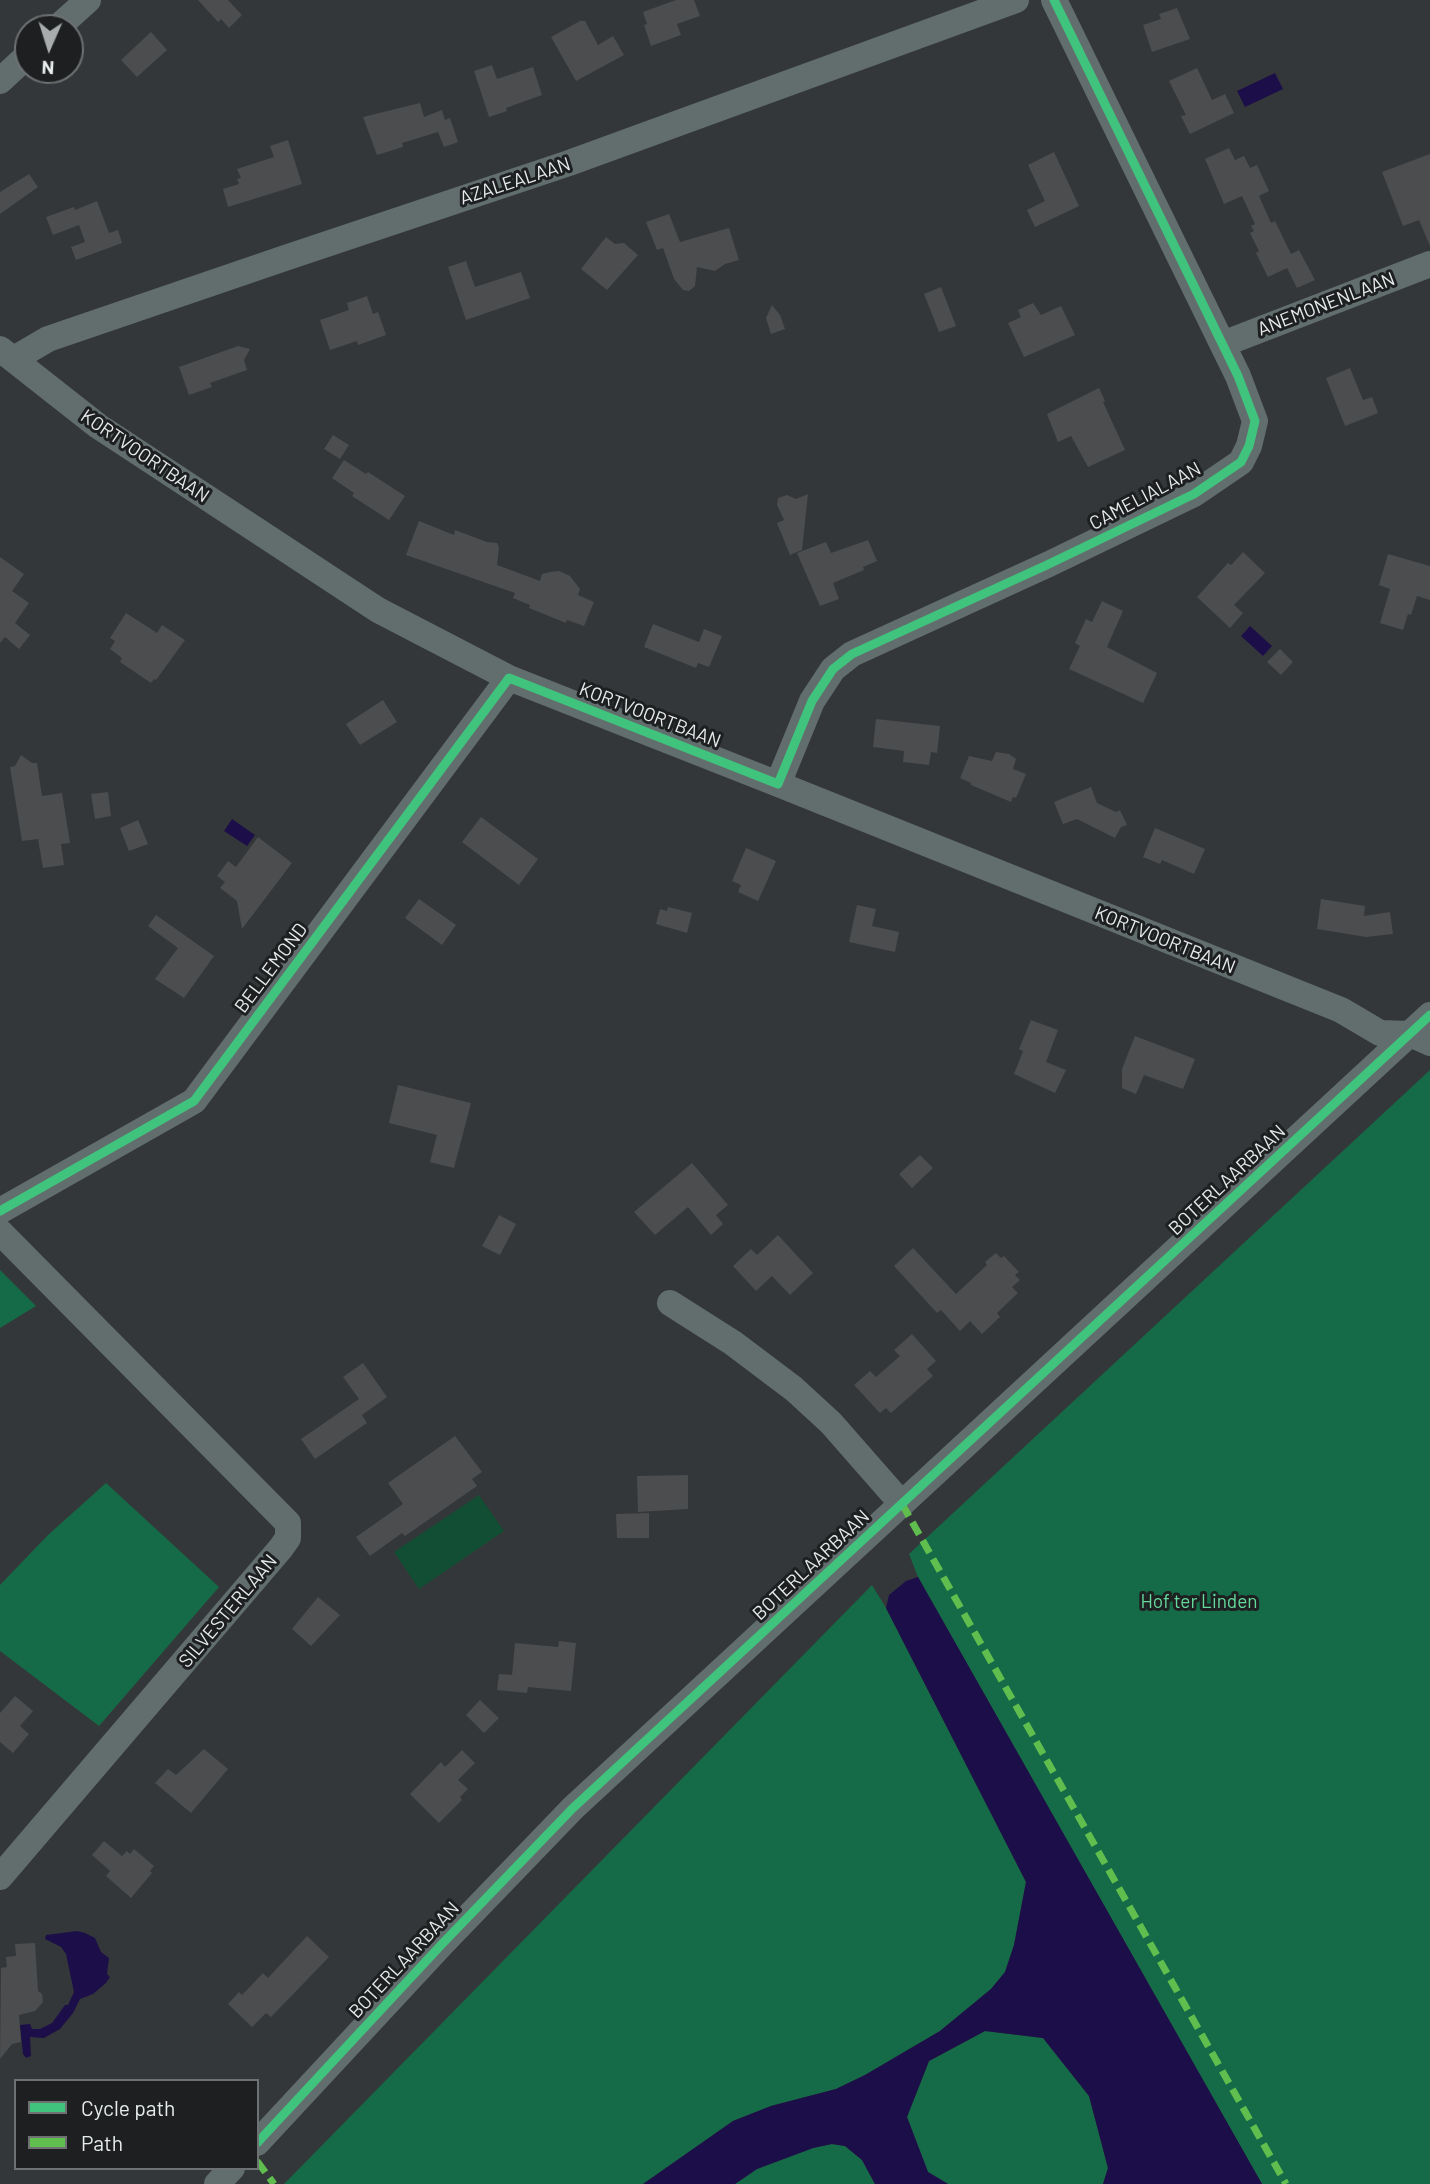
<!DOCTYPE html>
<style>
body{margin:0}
#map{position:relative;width:1430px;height:2184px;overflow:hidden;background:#343739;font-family:Barlow,sans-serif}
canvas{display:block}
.legend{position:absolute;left:14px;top:2079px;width:245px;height:91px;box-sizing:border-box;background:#1d1f20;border:2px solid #6e7172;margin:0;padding:9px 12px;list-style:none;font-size:21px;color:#e7ebec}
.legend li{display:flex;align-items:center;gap:14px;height:35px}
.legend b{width:35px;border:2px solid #6e7172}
.north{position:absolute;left:14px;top:14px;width:70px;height:70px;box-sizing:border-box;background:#1d1f20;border:2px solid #6e7172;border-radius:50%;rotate:183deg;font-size:19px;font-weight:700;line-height:28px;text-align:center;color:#e7ebec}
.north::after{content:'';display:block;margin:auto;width:24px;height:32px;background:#a8acad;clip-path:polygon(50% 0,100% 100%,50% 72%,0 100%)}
</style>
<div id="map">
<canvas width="1430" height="2184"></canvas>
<ul class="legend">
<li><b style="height:9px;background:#40c37c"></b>Cycle path</li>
<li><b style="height:9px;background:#5fbe4e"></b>Path</li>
</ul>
<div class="north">N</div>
</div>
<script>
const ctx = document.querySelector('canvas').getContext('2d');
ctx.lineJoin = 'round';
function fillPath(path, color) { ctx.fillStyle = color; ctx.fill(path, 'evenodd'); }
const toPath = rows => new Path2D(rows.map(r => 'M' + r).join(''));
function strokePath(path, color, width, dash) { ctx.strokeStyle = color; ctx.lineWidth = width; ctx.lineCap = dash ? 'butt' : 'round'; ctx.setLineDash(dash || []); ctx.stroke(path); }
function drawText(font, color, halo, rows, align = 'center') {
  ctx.font = font + ' Barlow,sans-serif'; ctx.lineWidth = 6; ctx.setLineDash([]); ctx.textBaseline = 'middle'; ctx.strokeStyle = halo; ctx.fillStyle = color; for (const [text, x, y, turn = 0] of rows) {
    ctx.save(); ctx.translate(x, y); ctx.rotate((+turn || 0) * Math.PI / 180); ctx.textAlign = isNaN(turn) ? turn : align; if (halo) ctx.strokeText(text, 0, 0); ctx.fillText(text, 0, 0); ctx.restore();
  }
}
fillPath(toPath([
 [479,1495,504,1531,419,1589,394,1552]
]), '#124e34');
fillPath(toPath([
 [1430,1070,1430,2184,1262,2184,918,1577,909,1554],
 [0,1270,36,1306,0,1328],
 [106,1483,219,1587,99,1726,0,1651,0,1585,48,1535],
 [872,1585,886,1608,1026,1882,1014,1945,1005,1972,991,1989,940,2031,865,2075,836,2089,771,2106,733,2121,643,2184,284,2184],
 [985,2031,1043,2038,1089,2096,1108,2168,1103,2184,948,2184,928,2172,907,2117,929,2061],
 [832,2144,845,2146,862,2160,875,2184,735,2184,757,2169,813,2148]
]), '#156b47');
fillPath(toPath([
 [1275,73,1283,89,1245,107,1237,91],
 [1250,626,1272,646,1263,656,1241,636],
 [232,819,255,835,247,846,224,831],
 [918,1577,1262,2184,1103,2184,1108,2168,1089,2096,1043,2038,985,2031,929,2061,907,2117,928,2172,948,2184,875,2184,862,2160,845,2146,832,2144,813,2148,757,2169,735,2184,643,2184,733,2121,771,2106,836,2089,865,2075,940,2031,991,1989,1005,1972,1014,1945,1026,1882,886,1608,889,1595,906,1581],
 [77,1931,85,1933,95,1938,101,1952,109,1958,107,1974,110,1977,106,1983,93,1994,80,1999,73,2013,60,2029,44,2038,30,2037,31,2056,26,2058,23,2054,20,2025,30,2024,32,2029,40,2029,52,2023,65,2005,68,2005,74,1992,66,1954,61,1947,45,1939,46,1935]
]), '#1c0f49');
fillPath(toPath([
 [198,0,228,0,242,15,229,28,221,19,218,22],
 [676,0,694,0,700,16,677,24,681,35,651,46,644,25,647,24,643,12],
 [1177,8,1190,39,1152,52,1143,25,1161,19,1159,14],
 [580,21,585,21,598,45,613,36,624,55,576,81,551,37],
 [151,32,167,50,137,77,121,60],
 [492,65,497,79,533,67,542,95,506,108,507,111,489,117,474,71],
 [1197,68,1212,100,1225,94,1234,113,1190,134,1181,116,1186,115,1169,81],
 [420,103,424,117,442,110,445,120,450,118,458,142,444,147,438,132,402,143,403,147,377,155,363,117],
 [288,140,302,184,228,207,223,189,239,184,237,179,241,178,237,169,274,157,270,146],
 [1229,148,1235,160,1244,156,1250,168,1257,165,1269,191,1259,196,1271,223,1275,221,1291,254,1299,250,1315,280,1297,288,1287,268,1268,277,1256,253,1259,251,1250,233,1254,231,1251,226,1255,224,1242,196,1224,204,1205,159],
 [1054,152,1079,206,1035,227,1027,210,1045,201,1028,165],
 [1430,154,1430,246,1419,220,1403,226,1382,172],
 [29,174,38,187,0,214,0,192],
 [97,201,109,233,118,230,122,243,76,260,71,247,85,242,79,225,53,235,46,217,74,207,75,210],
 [669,214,680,242,729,228,739,260,725,264,715,271,697,267,695,286,689,291,683,290,674,279,663,248,657,250,646,222],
 [606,237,615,244,624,243,638,255,607,290,581,269],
 [466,261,475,287,521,272,530,298,466,320,448,267],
 [941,287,956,326,939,332,924,294],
 [367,296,373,314,378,312,386,335,358,345,357,341,330,350,320,320,349,310,347,303],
 [1033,303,1041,315,1061,306,1075,335,1024,357,1008,323,1021,317,1018,310],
 [772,305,780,315,785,329,771,334,766,318],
 [238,346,250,349,244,360,247,370,210,383,212,387,189,395,179,367],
 [1350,368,1363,400,1372,397,1378,413,1345,426,1326,378],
 [1099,388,1105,401,1103,402,1125,450,1088,467,1071,436,1058,442,1047,414],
 [333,435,349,445,340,459,324,449],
 [344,460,366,474,368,472,405,496,389,520,352,496,354,493,332,478],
 [808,494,802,550,790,555,777,523,784,520,777,505,778,498,787,495,796,499],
 [419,521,454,535,455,530,487,542,497,543,499,547,497,565,540,581,542,574,550,572,559,571,570,576,580,589,578,595,594,602,584,626,567,620,566,623,529,608,530,605,513,598,515,593,406,555],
 [868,540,877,561,863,567,864,570,833,583,839,599,820,606,797,553,826,542,831,553],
 [1243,552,1265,573,1234,605,1243,613,1230,628,1197,597,1228,563,1231,565],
 [1388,554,1430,566,1430,600,1417,596,1411,615,1408,614,1403,630,1380,623,1390,589,1379,585],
 [0,557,24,574,12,591,29,603,15,623,30,635,19,649,5,637,0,643],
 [1102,601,1123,611,1107,647,1157,673,1143,703,1069,669,1080,646,1075,643,1086,619,1092,622],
 [126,613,157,633,162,625,185,640,156,680,154,679,151,683,120,662,122,658,110,649,115,641,110,638],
 [653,624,699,642,704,629,722,636,709,667,698,663,696,668,644,647],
 [1280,649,1293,662,1281,675,1267,662],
 [383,700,397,722,360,745,346,724],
 [876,719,940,726,937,753,931,752,929,765,903,762,904,751,873,747],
 [996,752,1009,754,1016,759,1013,769,1026,774,1016,798,1013,797,1011,802,971,785,971,783,960,778,969,756,992,761],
 [21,755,32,763,37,763,42,796,62,793,70,843,61,844,64,865,43,868,38,839,22,841,10,767,15,766],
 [1091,787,1097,803,1116,812,1120,810,1127,825,1121,827,1115,838,1077,819,1063,824,1054,802],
 [108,792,111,816,95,819,91,794],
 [481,817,538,859,519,885,462,842],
 [138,820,148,844,129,851,120,828],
 [1155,828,1205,849,1194,874,1162,860,1160,864,1143,857],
 [258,837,292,863,242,929,237,901,220,888,225,882,217,876,228,861,236,867],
 [746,848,776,861,758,901,738,892,741,885,732,881],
 [419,899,456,925,442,945,405,918],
 [1321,899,1365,906,1364,916,1390,912,1393,934,1366,937,1317,929],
 [857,905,876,909,872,926,899,932,895,952,849,942],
 [668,907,692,913,687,933,656,924,660,909,667,911],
 [156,915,214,956,184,998,155,979,178,948,148,926],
 [1031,1020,1058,1030,1046,1062,1066,1070,1055,1093,1014,1074,1023,1051,1019,1049],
 [1135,1036,1195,1059,1183,1089,1144,1075,1136,1094,1122,1088,1122,1069],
 [398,1085,471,1103,454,1168,430,1162,437,1135,389,1123],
 [920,1155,933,1168,912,1188,899,1174],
 [692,1163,728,1205,716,1215,723,1224,711,1235,688,1207,655,1235,634,1212],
 [499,1215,516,1224,500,1255,482,1246],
 [778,1235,813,1273,790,1295,772,1276,756,1291,733,1266,751,1249,757,1255],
 [913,1248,956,1294,987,1265,985,1262,996,1253,1001,1258,1004,1256,1019,1272,1015,1275,1020,1280,1012,1287,1018,1293,997,1313,1000,1317,982,1334,970,1321,960,1331,941,1310,937,1313,894,1266],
 [912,1334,936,1361,927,1369,933,1376,891,1413,886,1408,880,1413,854,1385,870,1371,876,1377,900,1356,894,1350],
 [363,1363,387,1397,362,1415,367,1423,315,1459,301,1439,359,1399,343,1377],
 [455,1436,482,1472,472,1479,477,1486,405,1536,402,1533,370,1556,356,1537,403,1504,388,1483],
 [688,1475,688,1509,638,1512,637,1476],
 [649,1513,649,1538,617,1538,616,1514],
 [318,1597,340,1615,311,1646,292,1629],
 [559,1641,576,1643,571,1691,528,1687,527,1693,497,1690,499,1674,512,1675,515,1643,558,1647],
 [15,1696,33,1711,20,1726,29,1734,13,1753,0,1742,0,1713],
 [480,1700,499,1718,484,1733,466,1715],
 [204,1749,228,1769,191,1813,155,1783,168,1769,176,1775],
 [462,1750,475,1763,458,1780,468,1789,460,1797,462,1800,439,1823,410,1794,441,1762,445,1767],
 [104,1841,122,1856,127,1851,130,1854,134,1849,154,1866,150,1871,152,1873,131,1898,106,1876,110,1871,92,1855],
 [307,1936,329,1957,271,2017,266,2013,252,2027,228,2004,239,1992,242,1995,263,1973,268,1978],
 [35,1943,38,1991,42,1994,43,2002,35,2011,19,2015,21,2042,12,2044,0,2059,1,1968,7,1967,6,1957,16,1956,15,1944]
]), '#4b4d4f');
strokePath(toPath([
 [57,28,88,0],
 [0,81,28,55],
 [1223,344,1430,264],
 [0,349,98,426,378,610,509,678,778,784,1341,1010,1380,1033,1410,1034,1430,1043],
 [14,359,48,339,285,258,569,163,1016,0],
 [778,784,812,701,833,669,852,654,1049,564,1194,494,1241,462,1249,446,1255,421,1238,376,1054,0],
 [0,1211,194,1101,509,678],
 [0,1232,288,1523,288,1538,281,1548,0,1877],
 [670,1303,733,1343,794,1389,831,1423,902,1504],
 [257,2143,442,1944,573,1808,1430,1015],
 [217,2184,232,2168]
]), '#626e6e', 26);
strokePath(toPath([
 [902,1504,1286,2184],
 [257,2161,274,2184]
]), '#5fbe4e', 7, [14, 7]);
strokePath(toPath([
 [0,1211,194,1101,509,678,778,784,812,701,833,669,852,654,1049,564,1194,494,1241,462,1249,446,1255,421,1238,376,1054,0],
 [257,2143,442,1944,573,1808,1430,1015]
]), '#40c37c', 9);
drawText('19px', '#e7ebec', '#1d1f20', [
 ["AZALEALAAN",515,181,-18],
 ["ANEMONENLAAN",1326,304,-21],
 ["KORTVOORTBAAN",145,456,34],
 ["CAMELIALAAN",1145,496,-28],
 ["KORTVOORTBAAN",650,715,21],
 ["KORTVOORTBAAN",1165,940,22],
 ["BELLEMOND",271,968,-53],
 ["BOTERLAARBAAN",1227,1180,-43],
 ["BOTERLAARBAAN",811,1565,-43],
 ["SILVESTERLAAN",228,1611,-50],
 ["BOTERLAARBAAN",404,1960,-47]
]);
drawText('19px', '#64da9d', '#1d1f20', [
 ["Hof ter Linden",1199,1602]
]);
</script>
